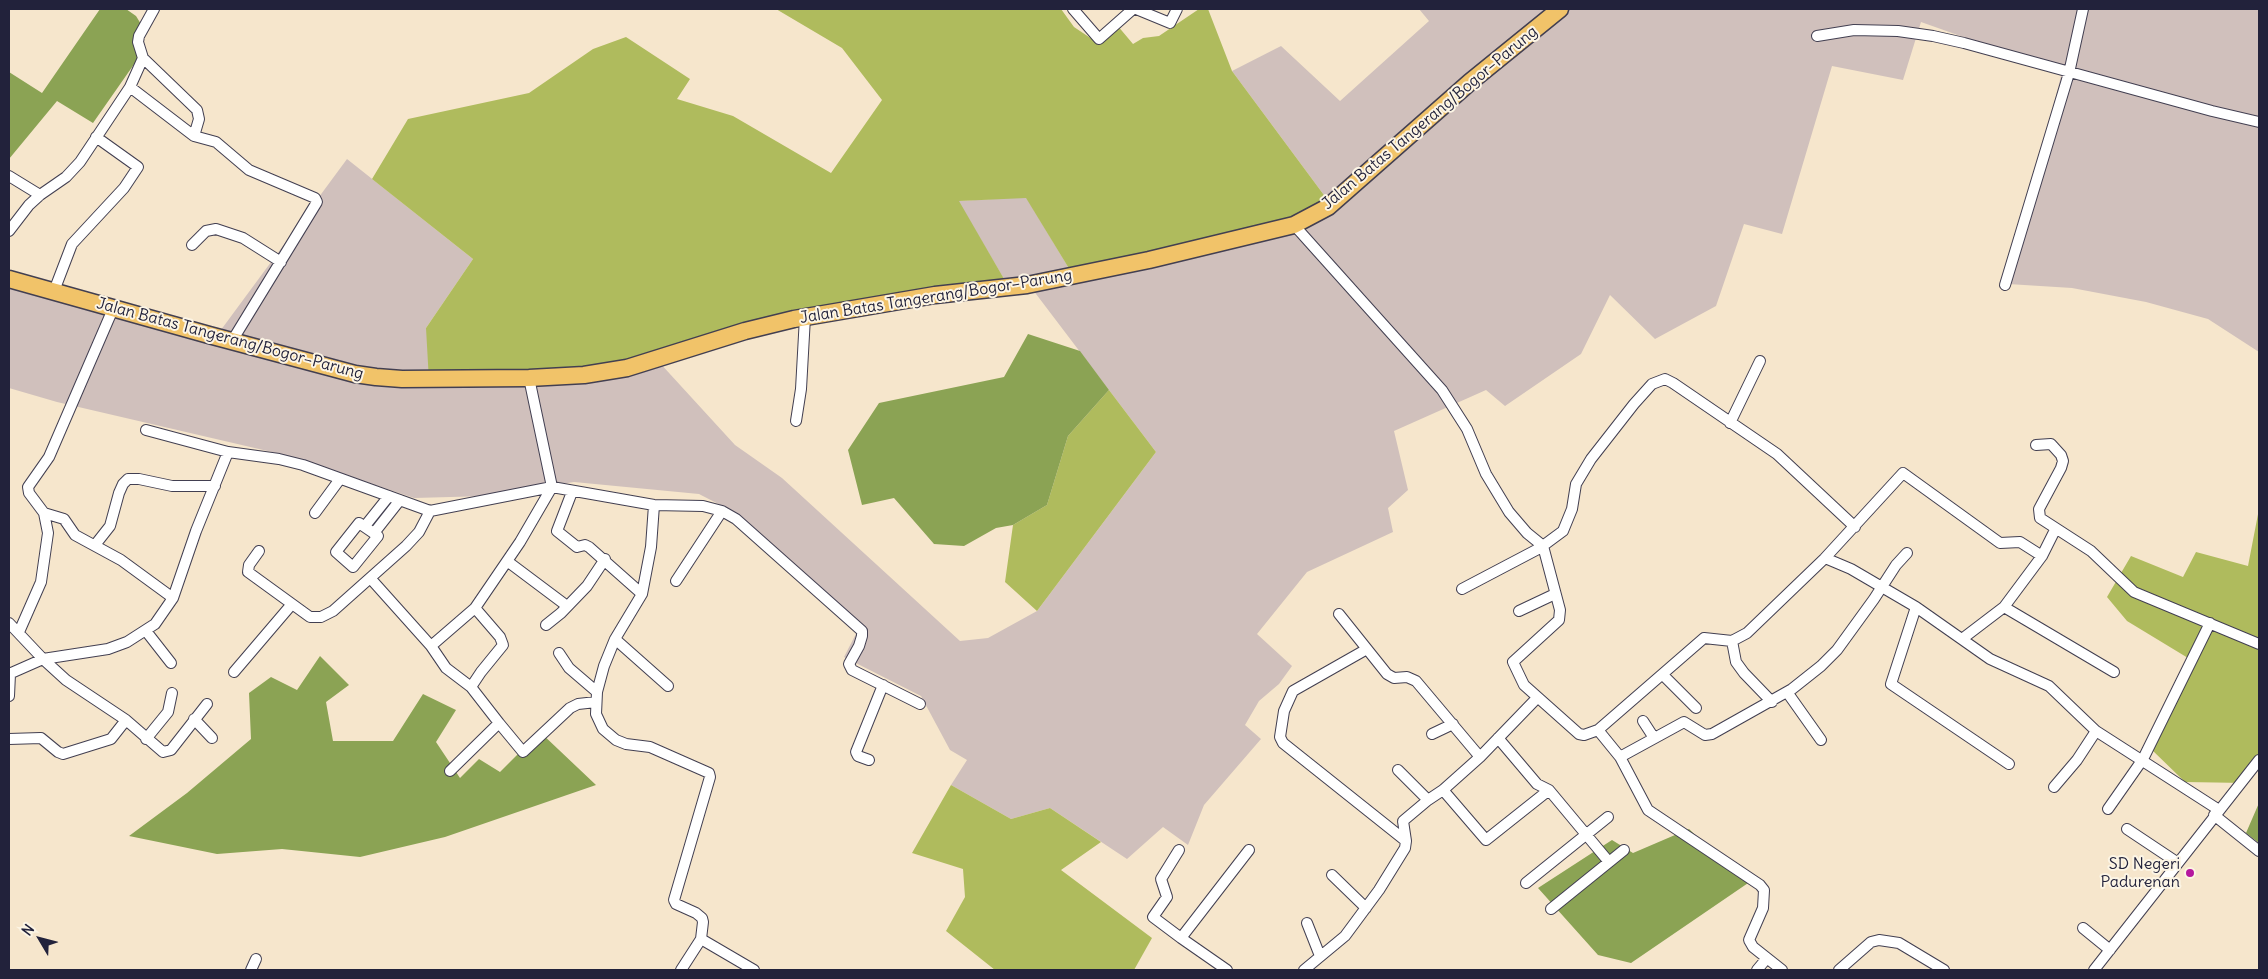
<!DOCTYPE html>
<meta charset="utf-8">
<style>
body{margin:0}
#map{position:relative;width:2268px;height:979px;overflow:hidden;background:#f6e6cc;font-family:Delius,sans-serif}
canvas{display:block}
.frame{position:absolute;inset:0;border:10px solid #22223b;pointer-events:none}
.north{position:absolute;left:15px;top:914px;width:50px;height:50px;-webkit-text-stroke:4px #fcf5e5;paint-order:stroke;rotate:307deg;font-size:14px;font-weight:700;line-height:20px;text-align:center;color:#22223b}
.north::after{content:'';display:block;margin:auto;width:18px;height:22px;background:#22223b;clip-path:polygon(50% 0,100% 100%,50% 72%,0 100%)}
</style>
<div id="map">
<canvas width="2268" height="979"></canvas>
<div class="frame"></div>
<div class="north">N</div>
</div>
<script>
const ctx = document.querySelector('canvas').getContext('2d');
ctx.lineJoin = 'round';
function fillPath(path, color) { ctx.fillStyle = color; ctx.fill(path, 'evenodd'); }
const toPath = rows => new Path2D(rows.map(r => 'M' + r).join(''));
function strokePath(path, color, width, dash) { ctx.strokeStyle = color; ctx.lineWidth = width; ctx.lineCap = dash ? 'butt' : 'round'; ctx.setLineDash(dash || []); ctx.stroke(path); }
function drawText(font, color, halo, rows, align = 'center') {
  ctx.font = font + ' Delius,sans-serif'; ctx.lineWidth = 4; ctx.setLineDash([]); ctx.textBaseline = 'middle'; ctx.strokeStyle = halo; ctx.fillStyle = color; for (const [text, x, y, turn = 0] of rows) {
    ctx.save(); ctx.translate(x, y); ctx.rotate((+turn || 0) * Math.PI / 180); ctx.textAlign = isNaN(turn) ? turn : align; if (halo) ctx.strokeText(text, 0, 0); ctx.fillText(text, 0, 0); ctx.restore();
  }
}
fillPath(toPath([
 [1419,9,2259,9,2259,352,2208,319,2146,302,2072,288,2008,284,2062,72,1921,22,1903,80,1832,66,1782,234,1744,224,1716,306,1655,339,1610,295,1581,354,1505,406,1486,390,1394,431,1408,490,1388,508,1393,532,1307,572,1257,634,1292,666,1279,684,1259,701,1245,725,1261,739,1204,805,1188,845,1163,827,1127,859,1050,808,1011,819,951,785,967,760,950,750,921,696,844,657,860,626,732,511,699,494,574,482,487,496,414,498,289,456,57,402,9,388,9,283,215,338,347,159,473,259,426,328,659,362,735,445,782,478,960,641,988,638,1037,611,1156,452,1033,290,1007,284,958,201,1026,197,1076,280,1335,210,1232,71,1281,46,1340,101,1429,21]
]), '#d0c0bc');
fillPath(toPath([
 [776,9,1061,9,1074,27,1095,41,1117,25,1133,44,1143,38,1159,36,1199,9,1208,9,1232,71,1335,210,1076,280,1026,198,959,201,1007,284,753,327,659,362,429,381,426,328,473,259,372,179,408,119,529,93,593,49,626,37,690,79,677,99,733,116,831,173,882,100,842,48],
 [1109,390,1156,452,1037,611,1005,582,1013,525,1047,505,1068,436],
 [2259,509,2259,763,2245,783,2185,782,2151,749,2188,658,2127,621,2107,597,2131,556,2183,577,2196,552,2248,566],
 [951,785,1011,819,1050,808,1101,842,1061,870,1152,938,1134,970,995,970,946,931,965,897,963,869,912,853]
]), '#afbb5d');
fillPath(toPath([
 [100,9,126,9,136,16,144,29,144,50,93,123,57,101,9,159,9,72,42,93],
 [1028,334,1080,351,1109,390,1068,436,1047,505,1013,525,996,528,964,546,934,544,894,498,862,505,848,450,879,403,1004,377],
 [320,656,349,685,326,702,333,741,393,741,423,694,456,710,436,742,460,778,479,759,500,772,540,732,596,785,445,837,360,857,282,849,217,854,129,836,187,793,251,739,249,693,271,677,297,690],
 [2259,803,2259,843,2246,833],
 [1689,829,1717,856,1754,879,1631,963,1598,955,1538,888,1612,840,1633,853]
]), '#8ba354');
const minor = toPath([
 [1073,9,1099,39,1133,9],
 [1136,9,1170,23,1177,9],
 [1817,36,1854,30,1898,31,1933,36,1964,43,2212,111,2259,122],
 [143,58,197,110,199,119,194,136],
 [130,87,194,136,216,142,249,170,315,198,317,202,232,341],
 [9,176,40,195],
 [1294,225,1442,390,1467,429,1486,474,1509,512,1527,533,1543,546,1560,610,1559,620,1513,662,1524,685,1579,734,1584,735,1598,730,1704,638,1732,641,1747,633,1825,558,1903,473,2000,543,2020,542,2042,556],
 [9,231,29,205,40,195,66,177,80,162,130,87,143,58,138,42,139,36,154,9],
 [192,245,206,231,216,229,243,238,281,262],
 [2005,285,2069,73,2083,9],
 [54,291,72,244,124,188,138,167,96,137],
 [796,421,801,389,805,317],
 [1730,423,1760,361],
 [146,430,228,452,279,459,303,465,430,511,552,487,654,505,703,506,722,511,736,519,862,631,862,636,859,646,849,664,852,670,920,704],
 [2036,445,2051,444,2061,455,2063,461,2061,468,2039,509,2040,518,2091,551,2134,592,2259,644],
 [572,492,557,531,577,547,585,545,589,547,642,594],
 [654,505,651,547,642,594,615,639,604,666,597,692,596,714,603,729,616,740,626,744,650,747,709,773,710,777,674,900,676,904,696,913,702,918,703,922,701,939,681,970],
 [44,513,64,519,75,535,121,560,173,598],
 [315,513,340,479],
 [359,523,378,536,353,567,336,552,359,523],
 [365,526,389,496],
 [374,533,400,500],
 [95,545,110,526,119,493,123,484,128,479,139,479,172,486,215,486],
 [259,551,249,565,248,572,310,617,321,617,333,611,406,546,419,532,430,511],
 [1825,558,1851,569,1916,607,1990,659,2049,686,2096,731,2219,810],
 [507,561,567,606],
 [371,579,431,646,446,668,471,687],
 [676,581,722,511],
 [1462,589,1540,548,1563,531,1572,509,1576,484,1591,459,1634,404,1652,384,1665,379,1673,383,1777,454,1855,527],
 [1916,607,1891,684,2009,764],
 [2004,607,2114,672],
 [1519,611,1555,594],
 [1339,614,1387,674,1394,678,1407,677,1416,681,1480,757],
 [9,623,43,659,66,680,126,720,163,752,171,750,207,704],
 [546,625,561,613,587,586,605,559],
 [146,631,171,663],
 [19,632,41,582,48,533,44,513,29,493,28,487,49,457,113,309],
 [615,639,668,686],
 [1962,639,2004,607,2042,556,2055,530],
 [1732,641,1736,662,1744,673,1772,702],
 [431,646,475,608,520,542,552,487,529,378],
 [1367,649,1293,691,1284,711,1280,737,1283,743,1406,841],
 [559,653,569,668,597,692],
 [234,672,292,604],
 [9,674,43,659,108,649,127,642,155,624,173,598,196,531,228,452],
 [1663,675,1696,708],
 [1787,692,1821,740],
 [9,696,10,674],
 [194,719,212,738],
 [1643,721,1654,738],
 [499,723,523,752,570,708,578,704,596,702],
 [1598,730,1620,757,1648,810,1760,885,1764,890,1763,908,1749,940,1753,947,1782,970],
 [1432,734,1453,724],
 [1498,738,1537,784,1549,790,1609,862],
 [9,739,41,738,58,752,63,754,111,739,126,720],
 [146,739,168,712,172,693],
 [1620,757,1684,722,1705,735,1712,734,1792,689,1821,666,1837,650,1874,599,1896,565,1907,553],
 [869,760,858,756,856,752,883,685],
 [1398,770,1428,800],
 [450,771,499,723,471,687,481,672,503,645,500,637,475,608],
 [2054,787,2077,760,2096,731],
 [1443,790,1486,840,1549,790],
 [2108,809,2143,759,2210,623],
 [2214,815,2259,851],
 [2127,829,2178,863],
 [1179,850,1161,879,1167,897,1153,917,1181,938],
 [1332,875,1366,908],
 [1526,883,1608,817],
 [1551,909,1624,850],
 [1307,923,1320,956],
 [2083,928,2110,950],
 [701,939,754,970],
 [251,970,256,959],
 [1227,970,1181,938,1249,850],
 [1304,970,1345,936,1379,890,1405,848,1406,841,1403,821,1428,800,1443,790,1480,757,1537,698],
 [1757,970,1767,958],
 [1839,970,1871,942,1879,940,1899,943,1944,970],
 [2094,970,2259,760]
]);
const primary = toPath([
 [9,279,209,335,355,374,376,377,402,379,529,378,584,375,627,368,745,331,794,319,935,295,1027,285,1149,260,1294,225,1328,207,1470,82,1560,9]
]);
strokePath(minor, '#423f51', 12);
strokePath(primary, '#423f51', 19);
strokePath(minor, '#fff', 10);
strokePath(primary, '#f1c369', 16);
for (const [x, y, r, color] of [
 [2190,873,5,"#b5179e"]
]) { const dot = new Path2D(); dot.arc(x, y, r, 0, 2 * Math.PI); ctx.fillStyle = color; ctx.fill(dot); strokePath(dot, '#fcf5e5', 2); }
drawText('16px', '#22223b', '#fcf5e5', [
 ["Jalan Batas Tangerang/Bogor–Parung",1430,118,-40],
 ["Jalan Batas Tangerang/Bogor–Parung",936,297,-9],
 ["Jalan Batas Tangerang/Bogor–Parung",230,339,15]
]);
drawText('16px', '#22223b', '#fcf5e5', [
 ["SD Negeri",2180,864],
 ["Padurenan",2180,882]
], 'right');
</script>
